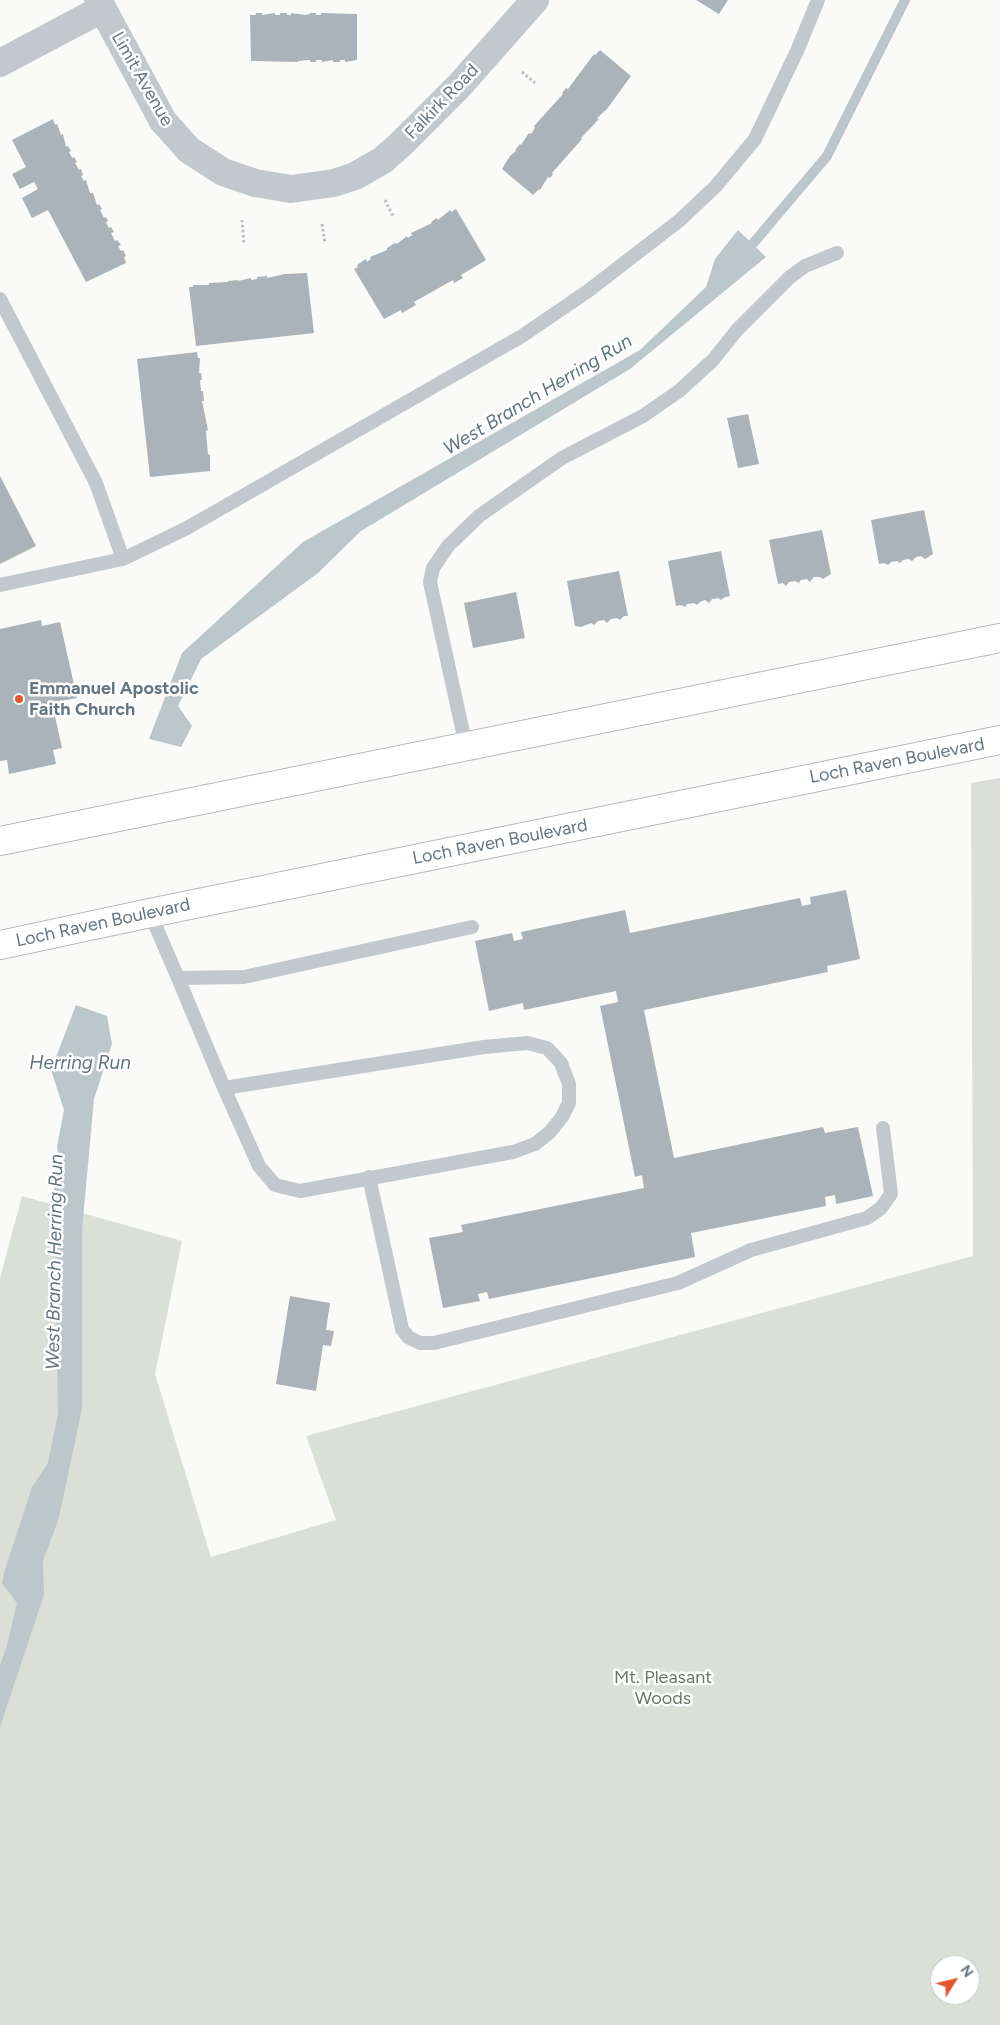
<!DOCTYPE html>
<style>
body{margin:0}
#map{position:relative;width:1000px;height:2025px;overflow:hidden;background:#fafaf8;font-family:Figtree,sans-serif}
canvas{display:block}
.north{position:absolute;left:930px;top:1955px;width:50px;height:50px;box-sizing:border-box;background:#fff;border:1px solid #c1c8cd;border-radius:50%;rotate:54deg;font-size:14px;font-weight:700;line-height:20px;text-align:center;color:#657683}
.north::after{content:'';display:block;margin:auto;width:18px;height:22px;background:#e4572e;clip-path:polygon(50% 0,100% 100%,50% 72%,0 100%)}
</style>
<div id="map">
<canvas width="1000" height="2025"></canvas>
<div class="north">N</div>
</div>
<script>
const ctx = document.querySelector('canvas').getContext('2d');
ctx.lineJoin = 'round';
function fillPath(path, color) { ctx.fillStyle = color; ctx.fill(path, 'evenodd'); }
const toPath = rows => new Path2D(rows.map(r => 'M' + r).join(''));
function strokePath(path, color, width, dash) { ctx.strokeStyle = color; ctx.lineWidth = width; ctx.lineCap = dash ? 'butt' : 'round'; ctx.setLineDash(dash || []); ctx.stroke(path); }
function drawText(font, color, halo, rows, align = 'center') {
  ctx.font = font + ' Figtree,sans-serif'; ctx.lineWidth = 5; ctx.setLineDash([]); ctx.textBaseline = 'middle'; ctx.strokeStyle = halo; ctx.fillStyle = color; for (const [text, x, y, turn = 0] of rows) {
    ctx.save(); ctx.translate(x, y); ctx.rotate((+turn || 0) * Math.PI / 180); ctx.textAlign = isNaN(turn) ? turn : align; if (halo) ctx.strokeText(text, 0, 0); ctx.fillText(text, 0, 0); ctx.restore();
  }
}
fillPath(toPath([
 [1000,778,1000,2025,0,2025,0,1278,22,1196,182,1241,155,1374,211,1557,336,1520,306,1436,973,1256,971,783],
 [940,1965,970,1965,970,1995,940,1995]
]), '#dadfd7');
fillPath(toPath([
 [738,230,766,257,630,369,361,531,318,573,201,659,178,706,192,726,181,747,149,739,182,653,303,542,640,350,706,287,715,259],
 [76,1005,107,1016,112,1044,94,1099,82,1230,82,1409,58,1521,43,1560,44,1595,0,1727,0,1665,7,1645,17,1603,2,1583,4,1573,32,1487,48,1463,58,1414,54,1185,60,1170,57,1146,64,1110,51,1070]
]), '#bbc7cb');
strokePath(toPath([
 [745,253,827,156,905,0]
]), '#bbc7cb', 10);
fillPath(toPath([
 [696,0,728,0,719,14],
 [256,13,262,13,262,15,275,13,275,15,280,15,280,13,287,13,287,15,291,15,291,13,305,15,310,14,310,13,316,13,316,15,321,15,321,13,357,14,357,60,345,62,345,60,340,60,340,62,333,62,333,60,322,62,322,60,316,60,316,62,310,62,310,60,298,61,298,62,251,61,250,15,256,15],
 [600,50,631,76,607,109,597,118,599,119,581,138,582,139,552,173,553,174,550,178,548,177,540,190,539,189,533,195,502,169,510,156,516,151,515,150,520,144,521,145,529,133,531,134,535,128,534,126,563,94,562,93,566,88,568,89,594,54,595,55],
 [53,119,55,125,57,124,61,135,63,134,66,147,68,146,71,151,69,152,72,158,74,157,77,162,75,163,79,170,81,169,83,175,81,176,84,181,86,180,90,193,93,193,97,205,99,204,102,209,100,210,104,218,106,217,108,221,106,222,109,228,111,227,114,232,111,233,115,241,117,240,121,245,118,246,121,251,123,250,126,256,124,257,126,263,86,282,48,210,32,218,22,198,38,189,34,182,20,189,12,174,26,167,12,140],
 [456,209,486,260,461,275,463,278,454,283,453,280,414,302,416,305,402,313,401,310,384,319,354,269,358,267,357,265,366,259,367,262,371,259,370,257,387,250,387,248,395,243,397,244,407,236,408,238,412,235,411,233,432,223,431,222,437,218,438,220,450,210,451,212],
 [307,273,314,333,196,346,189,287,193,287,193,285,209,285,209,283,228,282,228,281,238,280,238,281,251,278,251,280,257,279,257,277,267,276,267,278,285,274],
 [197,352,198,358,200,358,199,373,201,373,202,380,200,380,201,391,203,391,204,401,202,401,208,430,206,431,208,455,210,454,210,471,150,477,137,359],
 [748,414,759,464,738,468,727,418],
 [0,476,36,546,0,564],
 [924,510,933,554,925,559,921,556,916,557,912,561,909,559,903,560,900,563,897,561,891,562,888,565,884,563,879,564,871,520],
 [822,530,831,574,823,579,820,577,814,577,810,582,807,579,801,580,799,583,795,581,789,582,786,586,783,583,778,584,769,540],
 [721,551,730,596,725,597,721,600,718,598,712,599,709,603,705,600,700,602,697,605,694,603,687,604,685,607,681,605,676,606,668,561],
 [619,571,628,616,624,616,620,620,617,618,611,619,607,623,604,620,598,621,594,625,591,623,581,627,575,626,567,581],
 [516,592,525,638,473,648,464,603],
 [41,620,42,626,60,622,77,698,52,703,62,748,53,750,56,764,9,774,7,760,0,761,0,629],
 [846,890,860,959,827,966,828,972,644,1010,674,1158,823,1127,825,1133,858,1127,873,1196,836,1204,835,1195,825,1197,826,1206,691,1233,695,1257,489,1299,487,1292,478,1294,480,1301,443,1308,429,1238,463,1232,461,1225,644,1188,642,1175,635,1177,600,1006,618,1002,616,991,524,1010,523,1003,489,1011,475,941,512,933,514,941,523,939,521,932,625,910,630,933,800,898,802,906,811,904,810,897],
 [290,1296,330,1303,326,1330,334,1331,331,1346,323,1345,316,1391,276,1384]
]), '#aab3b9');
const primary = toPath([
 [0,841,1000,638],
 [0,945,150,913,1000,740]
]);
strokePath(primary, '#b5babe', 30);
strokePath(toPath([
 [522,72,535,83],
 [385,200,394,218],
 [242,220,244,244],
 [322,224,325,243]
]), '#bbbfc2', 3, [2.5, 2.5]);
strokePath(toPath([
 [0,299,96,483,123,559],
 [0,585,123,559,187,528,522,336,588,291,680,220,716,186,755,139,797,51,818,0],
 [466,746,430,582,433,568,448,546,479,516,562,458,643,416,679,391,713,360,737,330,790,277,805,266,837,253],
 [150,913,178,978,224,1088,259,1166,275,1185,300,1191,513,1152,535,1144,550,1132,562,1117,569,1103,569,1084,561,1063,547,1048,527,1043,484,1047,224,1088],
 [178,978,244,977,472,927],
 [369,1177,402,1329,408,1337,420,1343,434,1343,678,1283,751,1250,867,1218,881,1208,891,1194,883,1128]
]), '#c3c8cc', 14);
strokePath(toPath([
 [98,0,163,121,189,150,223,172,255,183,291,189,334,183,355,176,383,160,402,143,459,86,535,0],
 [0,63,102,9]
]), '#c3c8cc', 28);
strokePath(primary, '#fff', 28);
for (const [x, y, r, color] of [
 [19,699,5,"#e4572e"]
]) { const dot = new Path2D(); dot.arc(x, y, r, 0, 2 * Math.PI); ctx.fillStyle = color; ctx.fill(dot); strokePath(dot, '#fff', 2); }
drawText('18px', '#657683', '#fff', [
 ["Limit Avenue",142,79,60],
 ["Falkirk Road",442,102,-46],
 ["Loch Raven Boulevard",897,761,-11],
 ["Loch Raven Boulevard",500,842,-11],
 ["Loch Raven Boulevard",103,923,-12]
]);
drawText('bold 18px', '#657683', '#fff', [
 ["Emmanuel Apostolic",29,689],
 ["Faith Church",29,710]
], 'left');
drawText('18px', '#687a64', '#fff', [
 ["Mt. Pleasant",663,1678],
 ["Woods",663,1699]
]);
drawText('italic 19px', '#60757c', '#fff', [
 ["West Branch Herring Run",538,395,-31],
 ["Herring Run",80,1063],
 ["West Branch Herring Run",55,1262,-89]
]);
</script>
